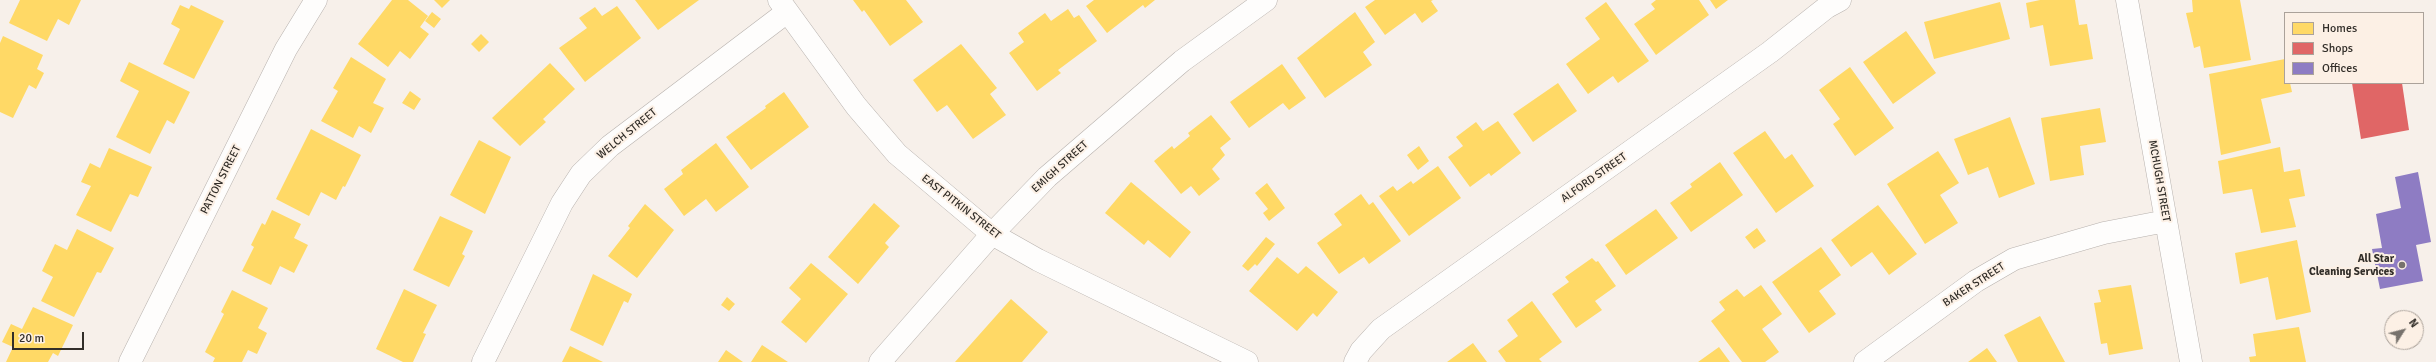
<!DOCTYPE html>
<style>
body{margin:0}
#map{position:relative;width:2436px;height:362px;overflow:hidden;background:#f7f0ea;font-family:Signika,sans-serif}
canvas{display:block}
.legend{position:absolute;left:2284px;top:12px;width:140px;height:72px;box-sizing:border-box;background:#fcf0e5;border:1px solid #aba29a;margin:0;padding:5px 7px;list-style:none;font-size:12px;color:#322e29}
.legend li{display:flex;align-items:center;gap:8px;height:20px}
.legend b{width:20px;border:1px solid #aba29a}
.north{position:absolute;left:2384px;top:310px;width:40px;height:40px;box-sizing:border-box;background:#fcf0e5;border:1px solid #aba29a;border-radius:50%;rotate:54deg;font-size:11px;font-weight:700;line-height:16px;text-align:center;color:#322e29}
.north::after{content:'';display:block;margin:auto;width:14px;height:18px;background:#77726d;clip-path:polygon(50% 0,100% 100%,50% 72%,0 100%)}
.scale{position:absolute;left:12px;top:332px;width:72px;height:18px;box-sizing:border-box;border:2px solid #322e29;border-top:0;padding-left:5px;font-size:12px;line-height:14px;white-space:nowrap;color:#322e29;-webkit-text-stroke:3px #fcf0e5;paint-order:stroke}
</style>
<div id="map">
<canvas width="2436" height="362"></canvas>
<ul class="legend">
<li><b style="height:11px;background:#ffd966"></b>Homes</li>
<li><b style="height:11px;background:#e06666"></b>Shops</li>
<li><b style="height:11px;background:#8e7cc3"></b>Offices</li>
</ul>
<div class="north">N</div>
<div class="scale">20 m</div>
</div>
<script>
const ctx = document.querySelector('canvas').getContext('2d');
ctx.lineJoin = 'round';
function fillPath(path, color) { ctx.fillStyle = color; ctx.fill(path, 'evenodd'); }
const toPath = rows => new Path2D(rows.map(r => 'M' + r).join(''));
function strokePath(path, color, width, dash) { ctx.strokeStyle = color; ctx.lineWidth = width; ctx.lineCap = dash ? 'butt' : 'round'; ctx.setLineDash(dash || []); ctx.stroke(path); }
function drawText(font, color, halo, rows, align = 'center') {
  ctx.font = font + ' Signika,sans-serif'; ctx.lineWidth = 4; ctx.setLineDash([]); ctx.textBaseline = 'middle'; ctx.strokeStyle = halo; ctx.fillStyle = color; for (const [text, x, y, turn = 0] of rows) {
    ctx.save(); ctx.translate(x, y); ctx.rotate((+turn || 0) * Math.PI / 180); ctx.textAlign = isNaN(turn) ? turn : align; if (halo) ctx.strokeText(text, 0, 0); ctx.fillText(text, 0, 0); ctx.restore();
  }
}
fillPath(toPath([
 [20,0,81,0,69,25,58,19,47,41,9,23],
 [392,0,408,0,428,16,420,27,429,34,410,59,400,51,388,67,358,44],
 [434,0,450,0,442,8],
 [635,0,699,0,658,30],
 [853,0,906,0,923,22,890,46,864,10,862,12],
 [1094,0,1155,0,1145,8,1143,5,1107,33,1086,6],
 [1375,0,1433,0,1431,1,1438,11,1422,23,1415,13,1385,35,1365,7],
 [1656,0,1699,0,1709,15,1656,55,1634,24,1655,9,1651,4],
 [1710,0,1728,0,1716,9],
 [2040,0,2075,0,2079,25,2087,24,2093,59,2050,66,2043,25,2030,28,2026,3],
 [2192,0,2240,0,2251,60,2204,68,2200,46,2194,48,2186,13,2193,12],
 [1606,2,1649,61,1618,83,1613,76,1588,94,1566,64,1600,39,1585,18],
 [2000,2,2010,39,1934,59,1924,22],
 [180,5,189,9,191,5,224,21,194,79,163,64,180,29,171,24],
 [617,6,641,38,585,82,559,48,587,28,579,18,595,7,602,16],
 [1068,9,1074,18,1079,15,1097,41,1058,70,1061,73,1037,91,1009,53,1024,42,1018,33,1045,13,1051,21],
 [432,12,441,19,434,28,425,21],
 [1355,12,1375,42,1363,52,1372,65,1325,98,1297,58],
 [1906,31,1936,73,1893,104,1863,62],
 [481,34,489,42,479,52,471,44],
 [3,36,43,55,37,69,44,73,36,89,29,85,13,118,0,112,0,43],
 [961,44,997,88,990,94,1006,115,973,139,947,105,937,112,913,80],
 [351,57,386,79,373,103,384,108,371,133,359,126,353,138,321,121,338,91,333,88],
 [2285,59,2285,83,2290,83,2292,92,2261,99,2271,143,2221,155,2209,74],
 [129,62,190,92,174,124,167,120,150,154,116,137,139,91,120,81],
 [550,63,575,89,543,119,546,122,520,146,492,118],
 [1282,64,1306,98,1289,110,1283,103,1249,128,1230,102],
 [1850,67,1894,128,1855,156,1833,124,1840,119,1819,90],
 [1558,83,1577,111,1533,142,1513,114],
 [410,91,421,99,414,110,402,103],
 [784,92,809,127,751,170,726,137,766,108,765,106],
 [2100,108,2106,142,2080,146,2084,175,2050,181,2041,118],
 [1211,115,1231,139,1220,148,1225,155,1212,169,1220,179,1199,196,1191,186,1181,194,1154,161,1172,146,1174,149,1190,136,1188,133],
 [2010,117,2035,184,1999,198,1988,167,1968,175,1954,139],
 [1498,121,1521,153,1491,176,1489,173,1470,187,1448,157,1463,146,1456,137,1476,122,1483,131],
 [311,129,361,155,345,187,343,186,336,200,321,192,309,216,276,199],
 [1765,131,1785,159,1792,154,1814,186,1776,213,1733,153],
 [479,140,511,157,485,214,450,195],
 [716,143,749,187,716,212,706,199,684,216,664,189,683,174,681,170],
 [1419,146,1429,161,1418,170,1407,155],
 [2280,147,2284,172,2300,169,2305,196,2289,199,2296,227,2261,233,2252,189,2223,194,2218,161],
 [109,148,152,167,138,197,130,194,111,232,76,215,91,186,81,182,90,163,100,168],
 [1938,151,1959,183,1940,195,1958,223,1925,244,1887,184],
 [1720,162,1743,195,1691,232,1670,203,1692,187,1690,184],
 [1438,166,1461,198,1409,236,1379,196,1393,186,1397,191,1411,181,1413,184],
 [1131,182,1191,232,1170,258,1148,240,1144,245,1105,213],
 [1267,183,1285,208,1269,221,1263,213,1268,209,1255,193],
 [1361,194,1369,205,1373,202,1401,241,1369,264,1364,257,1339,274,1317,243,1342,225,1334,214],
 [874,203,900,226,885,243,889,247,858,284,828,257],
 [645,204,674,230,637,278,608,256,630,228,628,226],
 [1878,205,1917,254,1889,275,1872,252,1851,267,1831,240],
 [1656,209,1678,238,1626,275,1605,245],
 [272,210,301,224,294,238,308,245,294,273,280,266,271,285,242,271,254,247,251,245,262,223,265,225],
 [440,216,473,231,462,254,465,256,449,287,413,270],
 [1757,228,1766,241,1754,249,1745,237],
 [77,229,114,248,101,273,97,272,74,317,41,301,53,277,42,271,55,244,67,250],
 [1266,237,1275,244,1257,266,1255,264,1248,271,1242,266],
 [2297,240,2311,312,2276,320,2268,277,2240,284,2235,253],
 [1821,247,1841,275,1819,291,1836,314,1809,333,1772,282],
 [1277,257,1298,274,1306,266,1338,292,1317,317,1313,313,1297,331,1249,291],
 [1592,258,1596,262,1598,261,1616,286,1595,301,1602,310,1576,328,1552,294,1569,282,1565,277],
 [811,263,848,294,806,343,781,322,801,299,789,288],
 [593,274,632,294,628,303,624,301,603,346,570,330],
 [1761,285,1782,314,1762,329,1779,352,1765,362,1742,362,1711,321,1725,310,1719,302,1737,289,1744,297],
 [2131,285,2143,349,2109,355,2107,343,2101,344,2094,303,2101,302,2098,290],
 [404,289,437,305,423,333,426,334,413,362,403,362,376,349],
 [232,290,268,308,258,328,267,333,257,354,248,350,242,362,213,362,215,358,205,352,224,314,221,312],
 [727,297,735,304,729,311,721,305],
 [1011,299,1048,332,1022,362,955,362],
 [1532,301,1562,342,1539,359,1542,362,1506,362,1498,351,1518,336,1507,320],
 [33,307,73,325,58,356,53,353,48,362,6,362,13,347,2,342,11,324,22,329],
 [2040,316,2065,362,2018,362,2004,335],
 [2299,327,2306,362,2250,362,2249,357,2256,356,2253,334],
 [1473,343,1487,362,1447,362],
 [762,345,788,362,751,362],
 [570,346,603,362,562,362],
 [1719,347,1730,362,1698,362],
 [1987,348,1997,362,1968,362],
 [726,350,743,362,718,362]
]), '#ffd966');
fillPath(toPath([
 [2352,83,2402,83,2409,130,2361,139]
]), '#e06666');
fillPath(toPath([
 [2418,172,2431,242,2416,245,2423,281,2380,289,2372,249,2382,248,2376,214,2401,208,2395,177]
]), '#8e7cc3');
const minor = toPath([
 [779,0,856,106,897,154,992,234,1038,260,1247,362],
 [2127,0,2191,362],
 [130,362,286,49,316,0],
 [483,362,562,203,581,174,610,146,787,12],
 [880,362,992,234,1047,177,1182,61,1266,0],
 [1355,362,1361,351,1381,329,1770,52,1827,7,1840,0],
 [1865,362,1976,281,2014,259,2104,233,2166,221]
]);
strokePath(minor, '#b7b1ad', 23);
strokePath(minor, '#fefdfc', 22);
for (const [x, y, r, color] of [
 [2402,265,4,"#77726d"]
]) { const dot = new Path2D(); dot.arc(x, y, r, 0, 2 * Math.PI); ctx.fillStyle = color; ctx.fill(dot); strokePath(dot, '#fcf0e5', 1.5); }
drawText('11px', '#322e29', '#fcf0e5', [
 ["WELCH STREET",627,134,-39],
 ["EMIGH STREET",1060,167,-42],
 ["ALFORD STREET",1594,178,-35],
 ["PATTON STREET",221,180,-63],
 ["MCHUGH STREET",2159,181,80],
 ["EAST PITKIN STREET",961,207,38],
 ["BAKER STREET",1974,285,-33]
]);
drawText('bold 11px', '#322e29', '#fcf0e5', [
 ["All Star",2394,259],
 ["Cleaning Services",2394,272]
], 'right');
</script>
